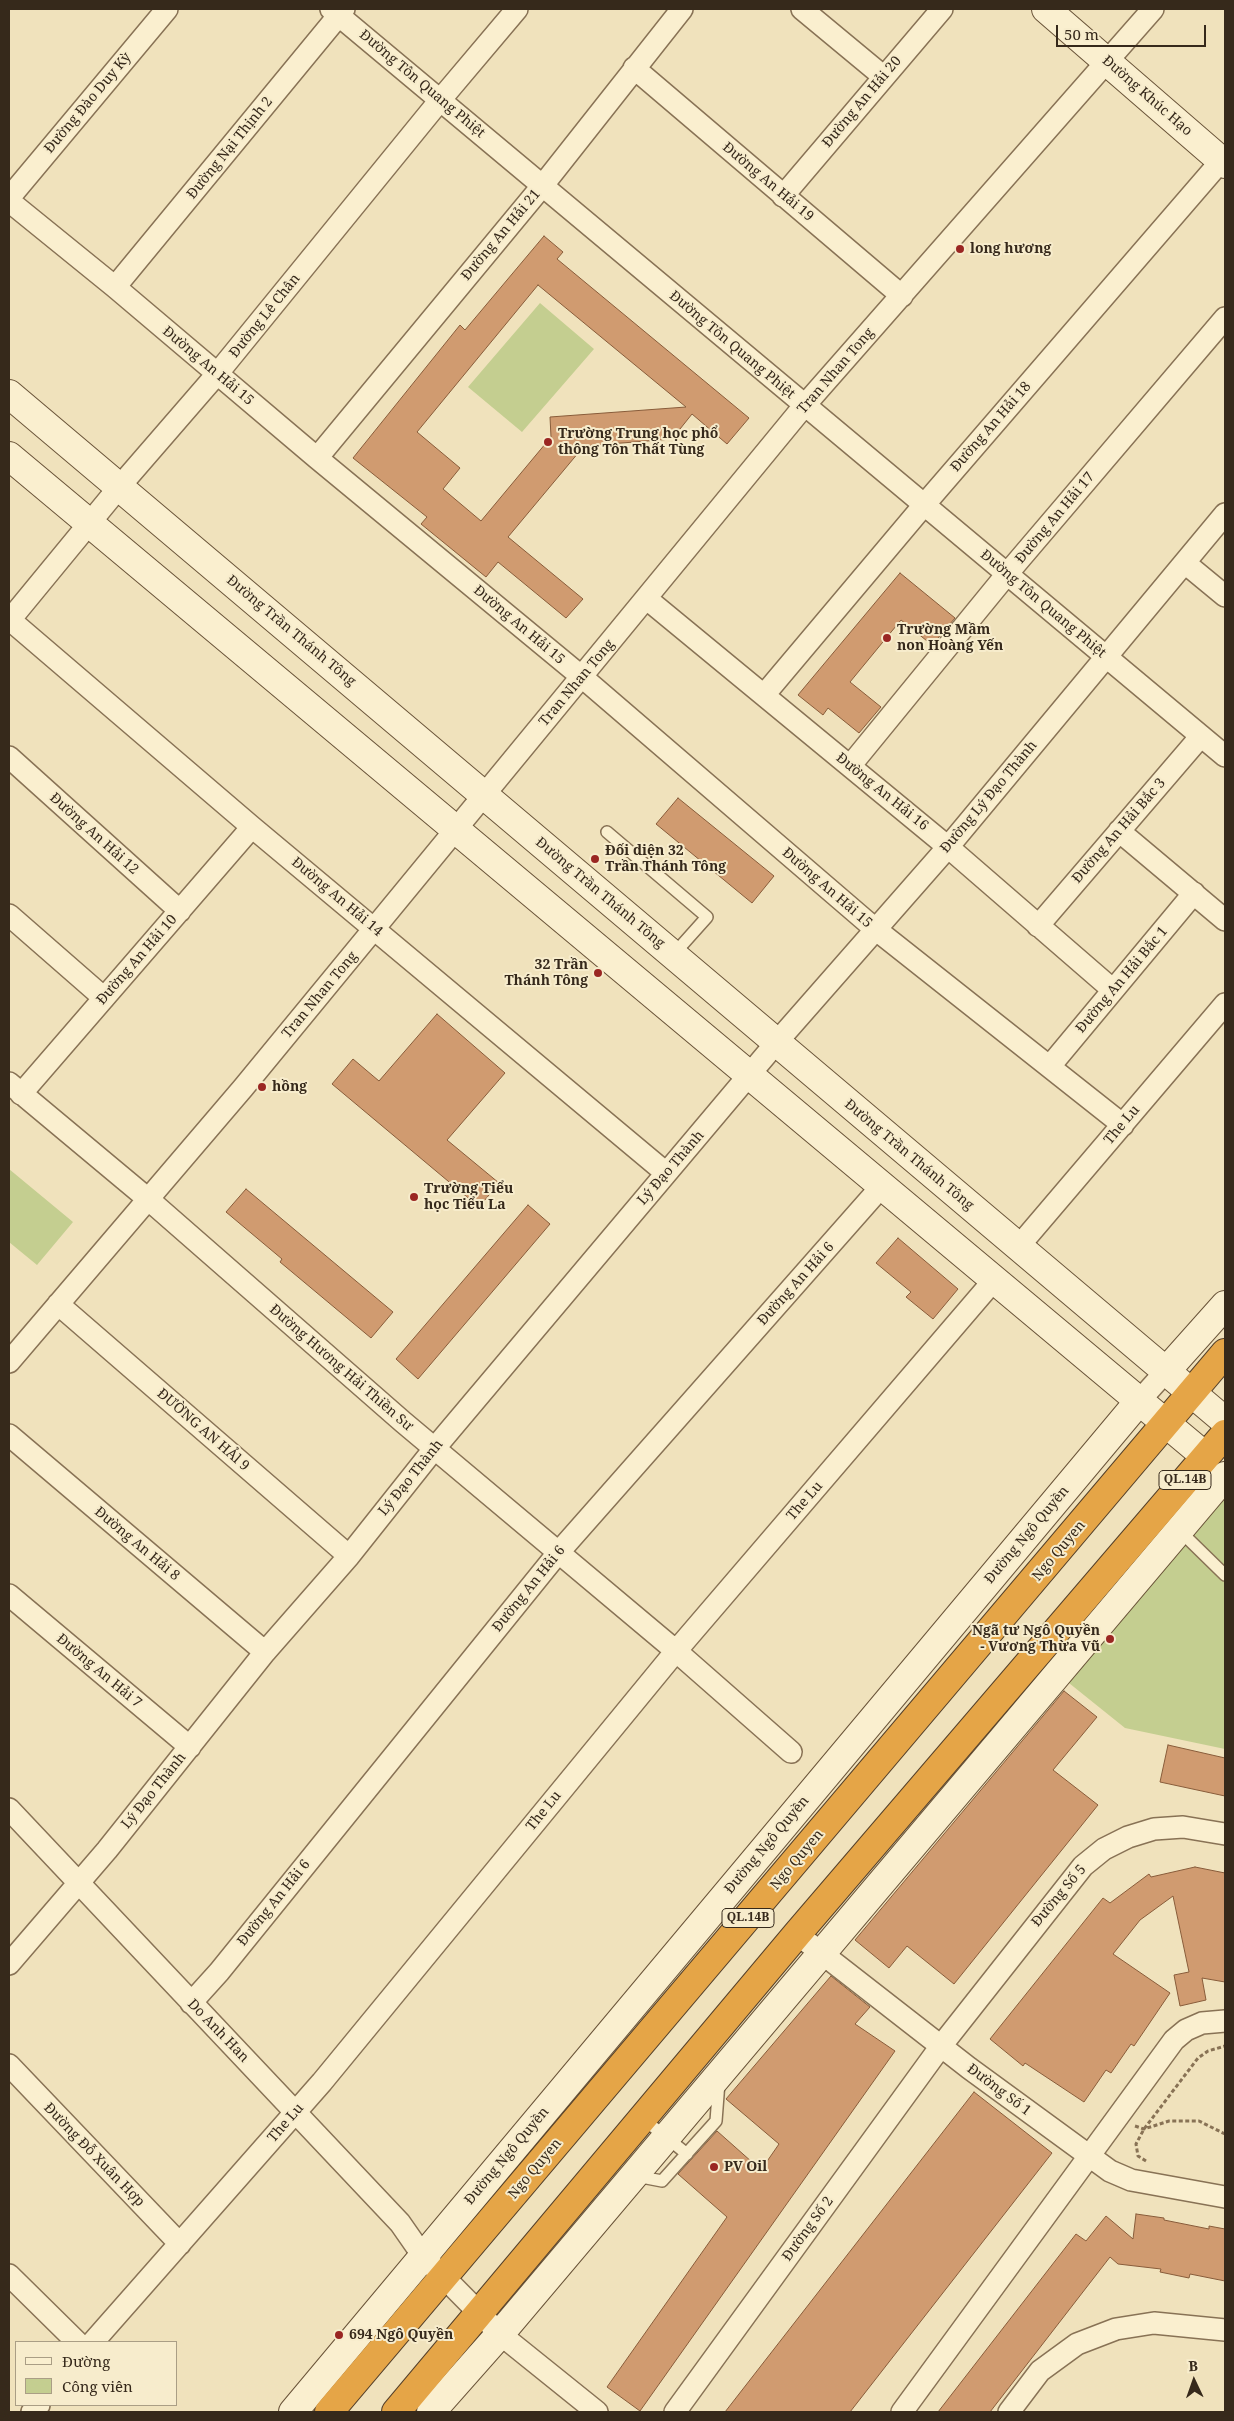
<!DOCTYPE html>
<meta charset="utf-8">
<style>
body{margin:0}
#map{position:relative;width:1234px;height:2421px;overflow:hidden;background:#f0e2bc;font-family:"Noto Serif",serif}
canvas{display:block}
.frame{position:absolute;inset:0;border:10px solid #36291b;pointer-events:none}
.legend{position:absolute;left:15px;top:2341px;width:162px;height:65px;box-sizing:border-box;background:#f7eccc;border:1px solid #aa9e85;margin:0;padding:6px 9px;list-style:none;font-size:15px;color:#36291b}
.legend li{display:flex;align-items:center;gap:10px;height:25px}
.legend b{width:25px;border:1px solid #aa9e85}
.north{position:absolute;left:1169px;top:2356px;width:50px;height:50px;-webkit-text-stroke:4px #f7eccc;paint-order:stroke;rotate:357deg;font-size:14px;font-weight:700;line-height:20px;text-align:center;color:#36291b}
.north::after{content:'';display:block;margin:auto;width:18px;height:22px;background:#36291b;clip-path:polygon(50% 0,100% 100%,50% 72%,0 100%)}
.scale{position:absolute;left:1056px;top:25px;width:150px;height:22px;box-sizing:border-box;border:2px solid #36291b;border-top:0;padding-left:6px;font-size:15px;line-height:18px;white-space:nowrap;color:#36291b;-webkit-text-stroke:4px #f7eccc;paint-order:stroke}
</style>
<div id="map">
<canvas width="1234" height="2421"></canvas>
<div class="frame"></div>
<ul class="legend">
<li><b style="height:6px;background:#faefcf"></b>Đường</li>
<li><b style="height:14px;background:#c4ce90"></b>Công viên</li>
</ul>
<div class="north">B</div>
<div class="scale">50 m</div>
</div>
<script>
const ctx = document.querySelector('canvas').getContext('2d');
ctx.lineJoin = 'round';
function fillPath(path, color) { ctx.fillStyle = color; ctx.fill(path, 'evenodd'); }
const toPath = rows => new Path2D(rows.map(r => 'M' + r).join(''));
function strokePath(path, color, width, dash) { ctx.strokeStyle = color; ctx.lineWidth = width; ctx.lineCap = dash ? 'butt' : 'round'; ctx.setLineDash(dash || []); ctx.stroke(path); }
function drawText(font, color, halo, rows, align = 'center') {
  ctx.font = font + ' "Noto Serif",serif'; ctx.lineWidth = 4; ctx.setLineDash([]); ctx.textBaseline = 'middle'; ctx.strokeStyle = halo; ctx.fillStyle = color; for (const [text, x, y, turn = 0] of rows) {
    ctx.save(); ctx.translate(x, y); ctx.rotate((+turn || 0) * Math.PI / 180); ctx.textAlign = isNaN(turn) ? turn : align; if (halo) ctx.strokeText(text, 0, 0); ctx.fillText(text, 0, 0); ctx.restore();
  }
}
fillPath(toPath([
 [540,303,594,349,522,432,468,387],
 [9,1169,73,1222,37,1265,9,1242],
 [1225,1476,1225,1749,1125,1728,1059,1675]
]), '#c4ce90');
const building = toPath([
 [544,236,563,252,557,259,749,418,727,444,692,414,672,439,584,446,508,537,583,599,566,618,498,562,486,577,421,524,427,517,353,458,460,325,465,330,544,236],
 [538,285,686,407,550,417,551,437,481,521,443,489,460,468,417,432,538,285],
 [900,573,955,618,932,645,901,620,850,682,881,707,859,733,828,708,823,715,798,695,900,573],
 [678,798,774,876,752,903,656,824,678,798],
 [437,1014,505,1073,447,1140,499,1183,479,1207,332,1084,353,1059,379,1081,437,1014],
 [246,1189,393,1312,371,1338,280,1262,282,1259,226,1212,246,1189],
 [528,1205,550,1224,418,1379,396,1359,528,1205],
 [898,1238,958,1289,933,1319,906,1297,911,1292,876,1263,898,1238],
 [1064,1691,1097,1717,1053,1770,1098,1805,954,1984,907,1946,889,1968,855,1940,1064,1691],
 [1168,1745,1225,1758,1225,1796,1160,1782,1168,1745],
 [1195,1867,1225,1873,1225,1982,1202,1978,1206,2000,1180,2006,1174,1975,1189,1972,1173,1896,1140,1920,1113,1954,1170,1993,1134,2046,1131,2044,1111,2073,1106,2070,1084,2102,1025,2063,1023,2066,990,2039,1103,1898,1110,1903,1149,1874,1151,1877,1195,1867],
 [831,1976,870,2007,855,2024,895,2051,640,2411,607,2387,727,2217,678,2174,717,2131,761,2170,779,2144,726,2099,831,1976],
 [974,2092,1052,2153,850,2412,725,2412,974,2092],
 [1136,2214,1164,2218,1164,2220,1209,2229,1209,2226,1225,2229,1225,2281,1190,2274,1189,2278,1160,2272,1161,2269,1118,2264,1110,2257,990,2412,938,2412,1076,2234,1086,2241,1106,2216,1133,2239,1136,2214]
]);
fillPath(building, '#d09b70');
strokePath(building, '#885c3a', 1);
const lane = toPath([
 [607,832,707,917,673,955],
 [1180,1531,1225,1575],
 [641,2117,687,2154],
 [636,2176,662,2181,716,2121,719,2082]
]);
const street = toPath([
 [331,9,1225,756],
 [802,9,884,77],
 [634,68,902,296],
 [783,196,942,9],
 [9,198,167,9],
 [9,201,115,287,317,458,582,677,874,928,1123,1125],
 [115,287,344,9],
 [317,458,543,185,682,9],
 [1185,563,1225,596],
 [647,599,948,847,1113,990],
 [9,619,252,827,666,1173],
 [9,621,120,486,217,374,441,99,517,9],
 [764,695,924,505,1221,161],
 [9,757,180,911],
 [850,766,1007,574,1225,318],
 [1119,831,1225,920],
 [9,915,104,998],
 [1038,926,1201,736],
 [1050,1066,1194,893],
 [9,1083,148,1199,403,1422,676,1651,791,1752],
 [21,1094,252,827],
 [1019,1246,1225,1004],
 [58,1304,349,1556],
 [9,1362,243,1088,804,406,1153,9],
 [1140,1400,1167,1370],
 [9,1435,265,1652],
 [9,1595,190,1747],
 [9,1809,400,2223,423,2256,500,2334,597,2412],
 [797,1934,969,2068,1110,2171,1131,2180,1225,2197],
 [9,1964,107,1850,265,1652,349,1556,434,1449,776,1043,948,847,1225,514],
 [191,2003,219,1972,558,1553,881,1187],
 [9,2065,180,2244],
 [9,2275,77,2342],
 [93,2342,322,2082,676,1651,994,1280],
 [32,2412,39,2405],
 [675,2412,941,2046,1083,1866,1104,1849,1128,1837,1154,1829,1183,1827,1225,1834],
 [902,2412,1174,2040,1186,2030,1202,2023,1225,2021],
 [1009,2412,1040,2371,1077,2344,1116,2329,1154,2323,1225,2330]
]);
const secondary = toPath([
 [1046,9,1225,164],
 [9,394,1225,1421],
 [9,456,1205,1456],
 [1167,1370,1225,1305],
 [293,2412,1140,1400],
 [431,2412,500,2334,1225,1476]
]);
const highway = toPath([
 [329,2412,1225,1353],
 [396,2412,797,1934,1225,1434]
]);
strokePath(lane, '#887255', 14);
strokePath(street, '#887255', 24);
strokePath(secondary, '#695338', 30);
strokePath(highway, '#55402a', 30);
strokePath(toPath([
 [1135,2126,1144,2129,1169,2121,1199,2121,1225,2134],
 [1146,2161,1138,2156,1136,2144,1144,2129,1198,2058,1208,2051,1225,2046]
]), '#887255', 3, [4, 2.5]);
strokePath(lane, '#faefcf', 11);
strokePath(street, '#faefcf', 21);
strokePath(secondary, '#faefcf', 28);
strokePath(highway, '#e5a547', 28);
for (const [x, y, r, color] of [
 [960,249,5,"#9a2622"],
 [548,442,5,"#9a2622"],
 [887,638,5,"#9a2622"],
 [595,859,5,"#9a2622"],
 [598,973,5,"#9a2622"],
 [262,1087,5,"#9a2622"],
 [414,1197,5,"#9a2622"],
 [1110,1639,5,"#9a2622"],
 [714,2167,5,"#9a2622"],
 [339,2335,5,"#9a2622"]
]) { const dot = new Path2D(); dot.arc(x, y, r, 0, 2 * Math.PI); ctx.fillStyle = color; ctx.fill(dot); strokePath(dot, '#f7eccc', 2); }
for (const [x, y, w] of [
 [1185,1480,52],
 [748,1918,52]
]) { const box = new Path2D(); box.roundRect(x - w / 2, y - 9.5, w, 19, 4); ctx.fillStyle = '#f7eccc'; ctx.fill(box); strokePath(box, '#36291b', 1); }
drawText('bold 12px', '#36291b', null, [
 ["QL.14B",1185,1480],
 ["QL.14B",748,1918]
]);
drawText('14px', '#36291b', '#f7eccc', [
 ["Đường Tôn Quang Phiệt",422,84,40],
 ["Đường Khúc Hạo",1147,96,41],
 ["Đường An Hải 20",862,102,-50],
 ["Đường Đào Duy Kỳ",88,103,-50],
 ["Đường Nại Thịnh 2",230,148,-51],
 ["Đường An Hải 19",768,182,40],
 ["Đường An Hải 21",501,235,-50],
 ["Đường Lê Chân",265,316,-51],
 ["Đường Tôn Quang Phiệt",732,345,40],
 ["Đường An Hải 15",208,366,40],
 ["Tran Nhan Tong",836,371,-49],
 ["Đường An Hải 18",991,427,-49],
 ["Đường An Hải 17",1055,518,-50],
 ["Đường Tôn Quang Phiệt",1043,604,40],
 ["Đường An Hải 15",519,625,40],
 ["Đường Trần Thánh Tông",291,631,40],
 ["Tran Nhan Tong",577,683,-50],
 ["Đường An Hải 16",882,792,39],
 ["Đường Lý Đạo Thành",989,797,-50],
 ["Đường An Hải Bắc 3",1119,831,-49],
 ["Đường An Hải 12",94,834,42],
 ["Đường An Hải 15",827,888,41],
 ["Đường Trần Thánh Tông",600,893,40],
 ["Đường An Hải 14",337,897,40],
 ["Đường An Hải 10",137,960,-49],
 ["Đường An Hải Bắc 1",1122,980,-50],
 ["Tran Nhan Tong",320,995,-50],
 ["The Lu",1122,1125,-50],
 ["Đường Trần Thánh Tông",909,1155,40],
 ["Lý Đạo Thành",671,1168,-49],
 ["Đường An Hải 6",796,1284,-48],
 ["Đường Hương Hải Thiền Sư",341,1368,41],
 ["ĐƯỜNG AN HẢl 9",203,1430,41],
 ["Lý Đạo Thành",411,1478,-51],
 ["The Lu",805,1501,-49],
 ["Đường Ngô Quyền",1027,1535,-50],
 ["Đường An Hải 8",137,1544,40],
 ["Ngo Quyen",1059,1551,-50],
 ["Đường An Hải 6",529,1589,-51],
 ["Đường An Hải 7",99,1671,40],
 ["Lý Đạo Thành",154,1791,-51],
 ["The Lu",544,1811,-51],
 ["Đường Ngô Quyền",767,1845,-50],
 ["Ngo Quyen",797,1860,-50],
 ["Đường Số 5",1059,1896,-50],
 ["Đường An Hải 6",274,1903,-51],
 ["Do Anh Han",218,2031,46],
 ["Đường Số 1",999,2090,37],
 ["The Lu",286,2123,-49],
 ["Đường Đỗ Xuân Hợp",94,2155,46],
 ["Đường Ngô Quyền",507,2156,-50],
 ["Ngo Quyen",535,2169,-50],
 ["Đường Số 2",808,2229,-54]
]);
drawText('bold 14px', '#36291b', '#f7eccc', [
 ["long hương",970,249],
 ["Trường Trung học phổ",558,434],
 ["thông Tôn Thất Tùng",558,450],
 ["Trường Mầm",897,630],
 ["non Hoàng Yến",897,646],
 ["Đối diện 32",605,851],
 ["Trần Thánh Tông",605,867],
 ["32 Trần",588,965,"right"],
 ["Thánh Tông",588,981,"right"],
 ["hồng",272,1087],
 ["Trường Tiểu",424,1189],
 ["học Tiểu La",424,1205],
 ["Ngã tư Ngô Quyền",1100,1631,"right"],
 ["- Vương Thừa Vũ",1100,1647,"right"],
 ["PV Oil",724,2167],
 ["694 Ngô Quyền",349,2335]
], 'left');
</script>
